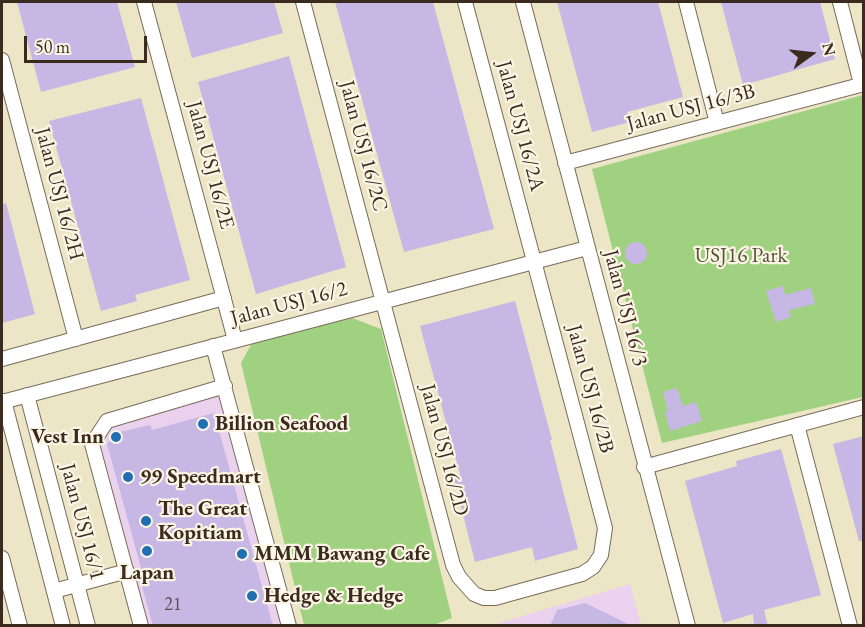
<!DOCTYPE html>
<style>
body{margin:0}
#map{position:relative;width:865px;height:627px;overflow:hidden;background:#ece5c6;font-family:"EB Garamond",serif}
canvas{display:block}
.frame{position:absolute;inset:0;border:3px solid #3b2a1e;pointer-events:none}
.north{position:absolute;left:781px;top:24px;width:60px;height:60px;-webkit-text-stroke:4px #fcf5e5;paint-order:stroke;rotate:75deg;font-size:16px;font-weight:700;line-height:24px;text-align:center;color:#3b2a1e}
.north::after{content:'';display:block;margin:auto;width:21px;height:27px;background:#3b2a1e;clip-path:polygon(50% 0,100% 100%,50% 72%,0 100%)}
.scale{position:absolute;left:24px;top:36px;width:123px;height:27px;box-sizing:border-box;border:3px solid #3b2a1e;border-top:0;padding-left:8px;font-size:18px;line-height:21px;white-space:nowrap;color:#3b2a1e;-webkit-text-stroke:4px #fcf5e5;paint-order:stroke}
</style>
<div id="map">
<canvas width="865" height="627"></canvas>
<div class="frame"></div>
<div class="north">N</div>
<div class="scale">50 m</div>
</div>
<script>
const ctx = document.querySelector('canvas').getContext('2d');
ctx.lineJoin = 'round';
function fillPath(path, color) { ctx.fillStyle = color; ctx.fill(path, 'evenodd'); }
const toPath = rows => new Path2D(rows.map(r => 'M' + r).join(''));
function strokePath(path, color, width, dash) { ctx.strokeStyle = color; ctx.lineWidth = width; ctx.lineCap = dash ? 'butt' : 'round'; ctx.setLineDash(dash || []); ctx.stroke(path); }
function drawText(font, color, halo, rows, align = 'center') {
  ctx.font = font + ' "EB Garamond",serif'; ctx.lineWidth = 4.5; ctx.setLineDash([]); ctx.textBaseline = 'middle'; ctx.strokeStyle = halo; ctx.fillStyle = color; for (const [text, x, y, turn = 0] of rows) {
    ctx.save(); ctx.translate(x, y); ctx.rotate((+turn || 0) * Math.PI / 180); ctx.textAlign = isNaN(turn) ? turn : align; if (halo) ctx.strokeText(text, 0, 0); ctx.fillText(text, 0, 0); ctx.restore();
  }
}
fillPath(toPath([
 [221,395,283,625,148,625,99,447,111,426],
 [630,584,641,625,489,626]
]), '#ead1ed');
fillPath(toPath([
 [863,95,863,397,662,443,592,169],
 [352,318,381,329,452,618,434,625,304,625,241,363,252,343]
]), '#a0d180');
fillPath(toPath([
 [17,2,117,2,135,67,41,92],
 [176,2,274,2,283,33,192,58],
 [335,2,433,2,494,229,404,252],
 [557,2,658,2,683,97,627,112,630,122,592,132],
 [721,2,820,2,835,59,743,85],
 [289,56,346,267,256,294,198,82],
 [141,98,190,280,135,295,137,301,101,311,49,121],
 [6,203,35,314,2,323,2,204],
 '625 253a11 11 0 1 1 22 0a11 11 0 1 1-22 0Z',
 [783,286,785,295,811,288,815,304,789,310,791,317,776,322,766,291],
 [515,301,552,440,550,440,578,549,535,561,532,547,475,562,454,479,461,478,420,326],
 [677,388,683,406,696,402,702,421,670,431,665,412,668,411,663,392],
 [214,413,273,626,153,626,139,576,143,575,107,444,115,433,150,425,152,430],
 [864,436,864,541,859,541,833,444],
 [781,449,821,595,764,610,768,626,754,626,753,614,723,623,685,481,737,466,736,461],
 [585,603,632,626,550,626,557,610]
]), '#c7b7e4');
const minor = toPath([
 [144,2,235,340],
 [303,2,453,565,459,577,474,594,484,598,495,598,582,574,593,567,601,555,605,528,465,2],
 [523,2,688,626],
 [686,2,717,123],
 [840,2,861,84],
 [2,60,76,339],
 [565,163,864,84],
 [213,346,289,626],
 [2,359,224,298],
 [27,395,88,626],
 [4,401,63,626],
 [2,402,587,248],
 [797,425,850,626],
 [644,467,864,407],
 [2,558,20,626],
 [54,591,127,571],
 [141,626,92,444,107,421,225,386]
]);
strokePath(minor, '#796b59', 16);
strokePath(minor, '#fff', 14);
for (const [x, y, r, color] of [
 [203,424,6,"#1f6fb2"],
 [116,437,6,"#1f6fb2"],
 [128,477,6,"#1f6fb2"],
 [146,521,6,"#1f6fb2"],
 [147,551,6,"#1f6fb2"],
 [242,554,6,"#1f6fb2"],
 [252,596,6,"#1f6fb2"]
]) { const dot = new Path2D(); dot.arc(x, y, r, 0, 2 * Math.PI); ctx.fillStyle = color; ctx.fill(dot); strokePath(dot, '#fcf5e5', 2); }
drawText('18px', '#5e4d50', null, [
 ["21",173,605]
]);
drawText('21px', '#3b2a1e', '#fcf5e5', [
 ["Jalan USJ 16/3B",691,108,-15],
 ["Jalan USJ 16/2A",520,126,75],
 ["Jalan USJ 16/2C",363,146,75],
 ["Jalan USJ 16/2E",210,165,75],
 ["Jalan USJ 16/2H",59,194,75],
 ["Jalan USJ 16/2",289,304,-15],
 ["Jalan USJ 16/3",625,308,75],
 ["Jalan USJ 16/2B",590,389,75],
 ["Jalan USJ 16/2D",444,450,75],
 ["Jalan USJ 16/1",82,522,75]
]);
drawText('21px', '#545436', '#fcf5e5', [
 ["USJ16 Park",741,256]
]);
drawText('bold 21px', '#3b2a1e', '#fcf5e5', [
 ["Billion Seafood",215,424],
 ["Vest Inn",104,437,"right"],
 ["99 Speedmart",140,477],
 ["The Great",158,509],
 ["Kopitiam",158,533],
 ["MMM Bawang Cafe",254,554],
 ["Lapan",147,573,"center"],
 ["Hedge & Hedge",264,596]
], 'left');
</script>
